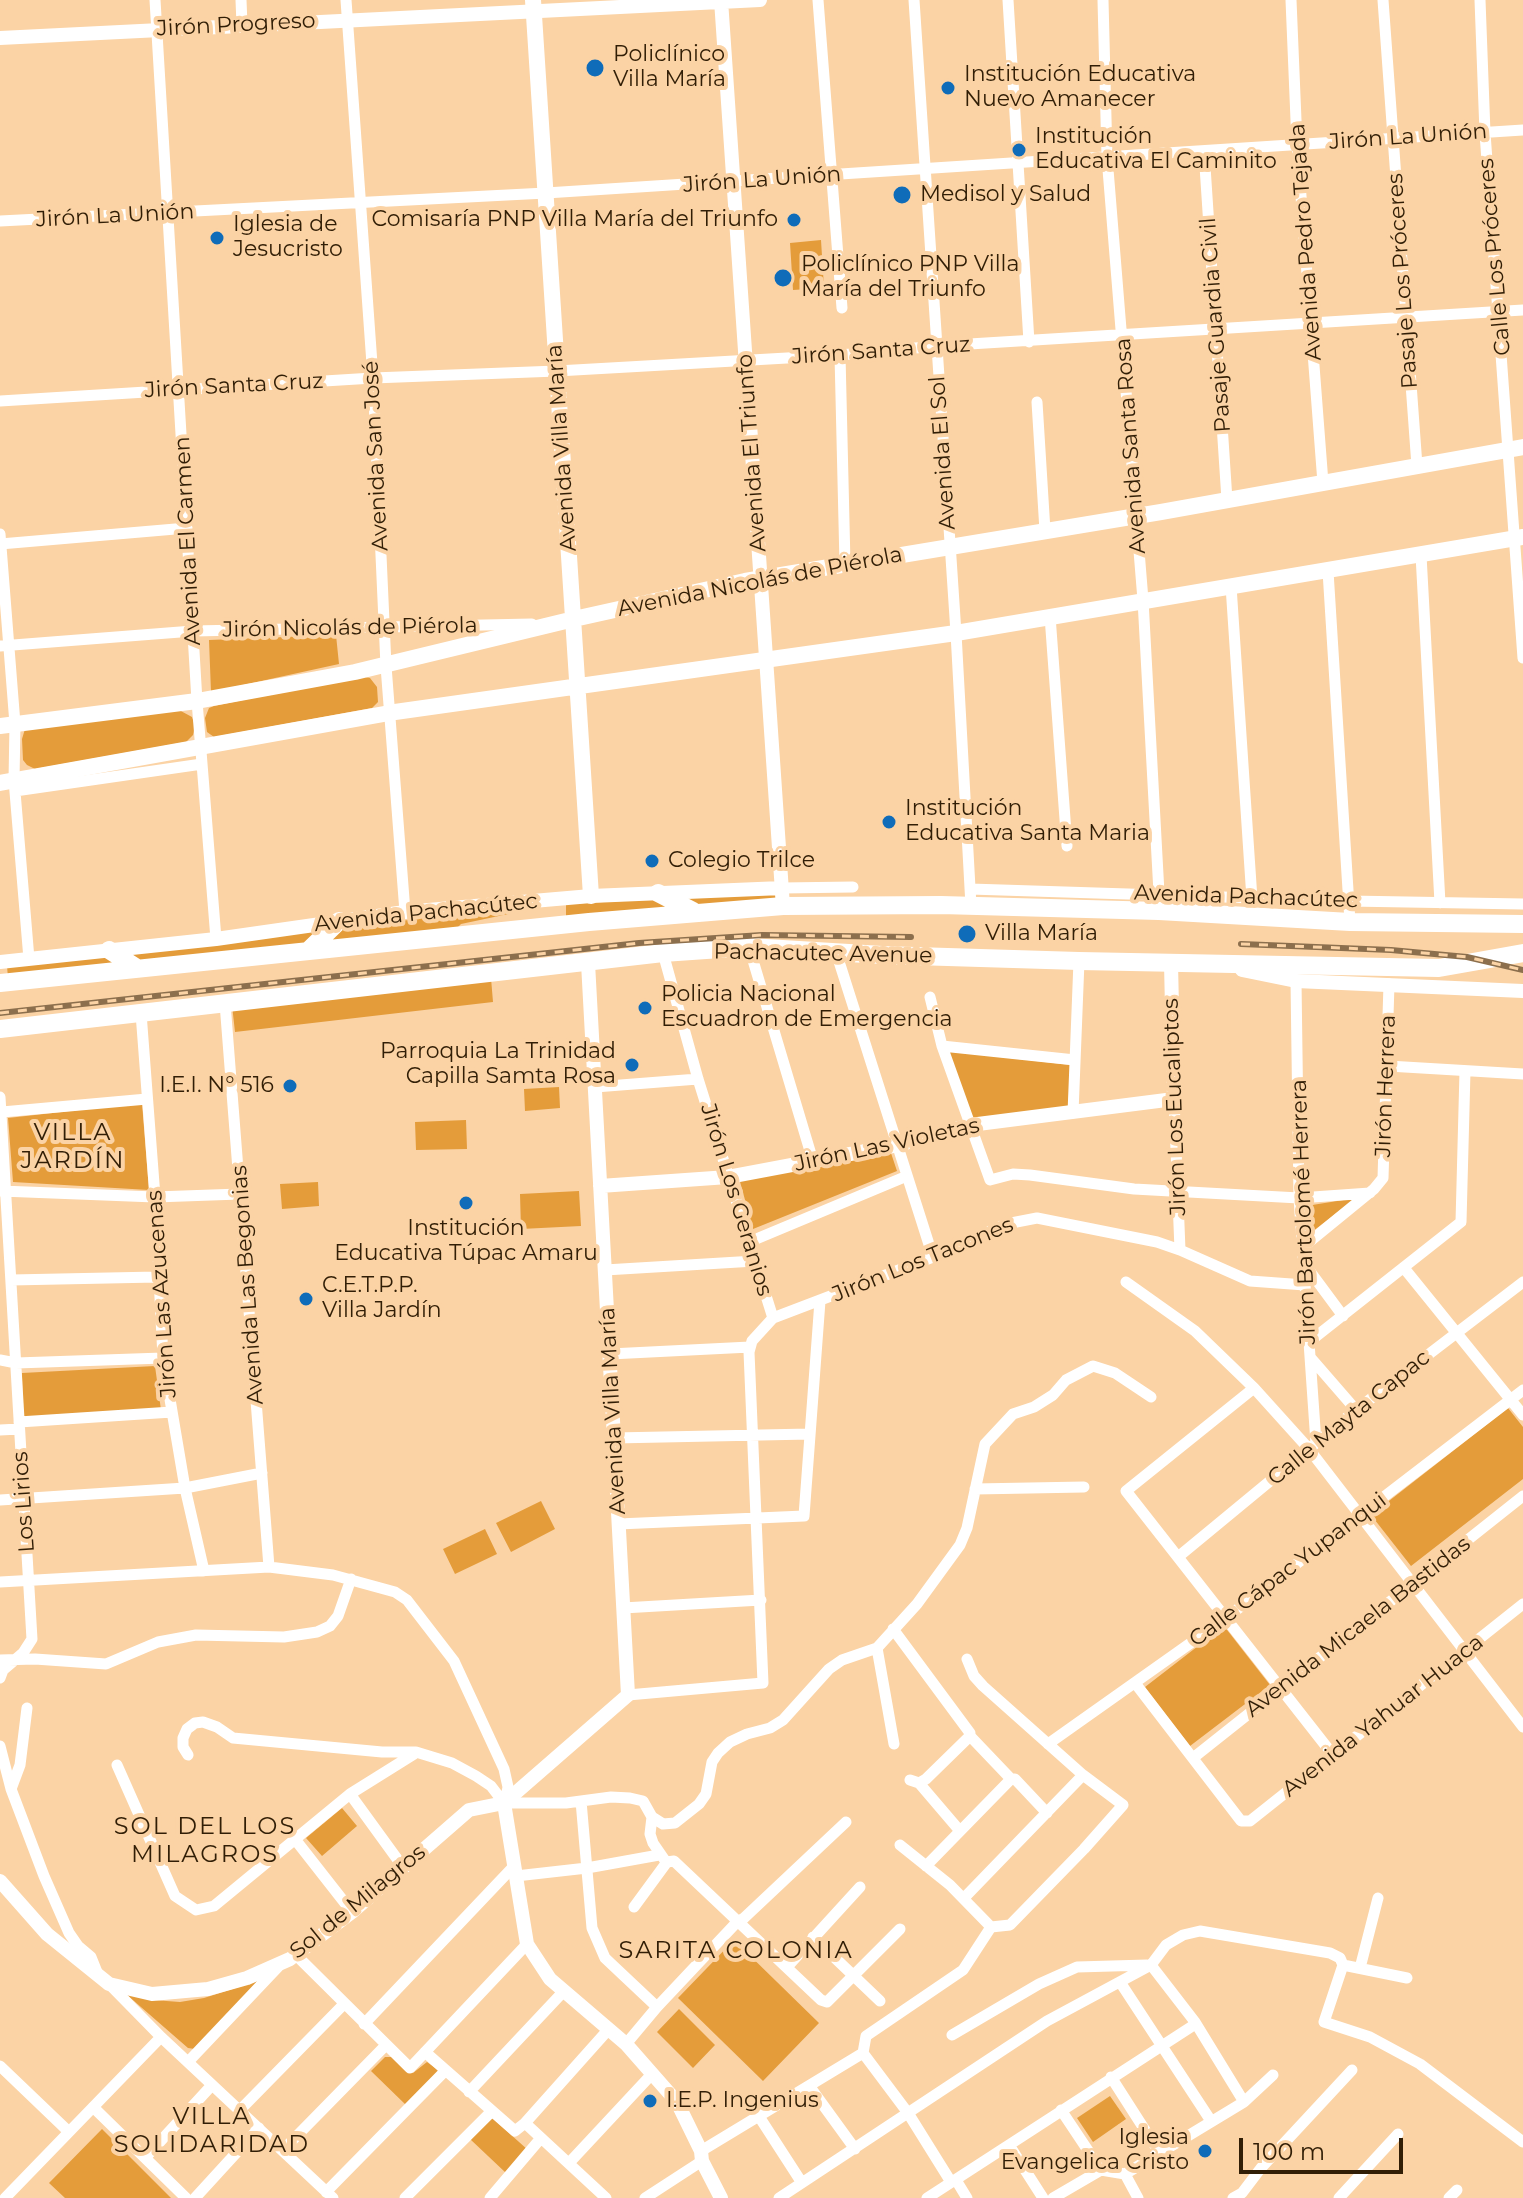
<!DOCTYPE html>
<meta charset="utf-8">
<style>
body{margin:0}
#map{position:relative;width:1523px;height:2198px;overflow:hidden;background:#fbd3a5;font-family:Montserrat,sans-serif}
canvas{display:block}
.scale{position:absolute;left:1239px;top:2138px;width:164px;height:36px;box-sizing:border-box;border:4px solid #311e06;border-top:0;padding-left:10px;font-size:24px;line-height:28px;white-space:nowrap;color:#311e06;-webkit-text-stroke:6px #fbd3a5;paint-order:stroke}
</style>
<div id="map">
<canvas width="1523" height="2198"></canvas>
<div class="scale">100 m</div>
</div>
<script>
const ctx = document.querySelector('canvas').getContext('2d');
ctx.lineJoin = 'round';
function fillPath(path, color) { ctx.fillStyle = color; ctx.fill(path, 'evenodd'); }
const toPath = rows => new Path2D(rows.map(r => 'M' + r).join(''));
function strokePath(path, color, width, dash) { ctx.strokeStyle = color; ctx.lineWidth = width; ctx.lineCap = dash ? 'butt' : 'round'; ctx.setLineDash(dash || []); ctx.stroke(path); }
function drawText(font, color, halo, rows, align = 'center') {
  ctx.font = font + ' Montserrat,sans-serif'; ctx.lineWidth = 8; ctx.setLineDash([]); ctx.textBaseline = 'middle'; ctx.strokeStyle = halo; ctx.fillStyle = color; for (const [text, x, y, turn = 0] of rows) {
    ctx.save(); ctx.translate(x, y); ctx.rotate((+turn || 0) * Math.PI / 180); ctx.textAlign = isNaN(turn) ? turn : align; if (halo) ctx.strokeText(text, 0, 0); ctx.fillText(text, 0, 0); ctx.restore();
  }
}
fillPath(toPath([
 [821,240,824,288,793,290,790,243],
 [336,635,339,664,211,692,209,640],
 [360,676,370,678,377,687,378,702,372,708,214,737,207,732,205,718,209,708,214,706],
 [179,710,192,717,195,726,193,735,186,742,35,769,27,765,23,760,22,739,25,729],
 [775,893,776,902,566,916,566,904],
 [514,908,513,913,461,924,456,929,8,978,7,966],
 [491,978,493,1002,235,1032,232,1005],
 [948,1051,1071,1065,1068,1108,973,1118],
 [559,1087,560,1108,525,1111,524,1089],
 [142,1103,149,1190,13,1182,8,1118],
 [466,1120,467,1149,416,1150,415,1122],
 [891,1153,897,1171,753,1229,739,1178],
 [318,1182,319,1206,282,1209,280,1184],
 [579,1191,581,1226,521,1229,520,1194],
 [1356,1198,1308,1235,1306,1206],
 [155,1366,161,1410,23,1417,22,1373],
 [1508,1408,1523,1427,1523,1479,1411,1566,1371,1515],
 [541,1501,555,1529,511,1552,496,1523],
 [485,1529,497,1554,455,1574,443,1549],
 [1224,1626,1270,1685,1190,1746,1145,1687],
 [342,1808,357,1826,322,1856,306,1838],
 [734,1940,819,2023,763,2081,678,1998],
 [261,1980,195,2049,188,2048,126,1994,153,2000,180,2002,204,1998],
 [679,2009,715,2045,693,2068,657,2032],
 [385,2057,395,2057,413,2073,427,2062,441,2072,407,2106,371,2071],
 [1110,2096,1126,2119,1093,2142,1077,2118],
 [491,2117,528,2150,506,2173,470,2139],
 [102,2129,171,2198,65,2198,49,2183]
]), '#e49c3a');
strokePath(toPath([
 [155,0,197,701,216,939],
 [241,0,242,25],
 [346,0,373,378,386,666,405,912],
 [818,0,842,308],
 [914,0,956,633,971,906],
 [1008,0,1029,342],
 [1103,0,1107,157,1143,600,1159,893],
 [1291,0,1297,144,1323,483],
 [1383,0,1417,466],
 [1480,0,1485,133,1523,658],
 [1204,151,1227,500],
 [0,221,546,193,1523,130],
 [840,355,845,564],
 [0,401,373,378,557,371,840,355,937,346,1523,310],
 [1037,402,1045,531],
 [0,534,15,724,14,780,29,959],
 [0,544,187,528],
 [1421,555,1440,903],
 [1328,571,1350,922],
 [1231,586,1252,899],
 [1050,616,1067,846],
 [0,646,193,631,532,624],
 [15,791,202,764],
 [782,888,853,887],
 [970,889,1349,901,1523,904],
 [749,947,813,1161],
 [836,952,933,1257],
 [1296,981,1299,1198,1316,1443],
 [930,997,942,1046,990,1180,1013,1174,1030,1175,1134,1189,1299,1198,1370,1193],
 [225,1003,269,1567],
 [141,1013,155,1197,163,1358,185,1488,204,1571],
 [942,1046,1075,1060],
 [1388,1066,1523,1074],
 [595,1087,698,1079],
 [0,1097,32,1639,23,1653,3,1670,0,1678],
 [1174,1099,1180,1250],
 [2,1112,147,1099],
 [1073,1113,1079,961],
 [1,1191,155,1197,240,1194],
 [749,1242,907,1176],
 [1303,1247,1374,1189,1383,1178,1389,984],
 [1303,1262,1343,1316],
 [1404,1268,1523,1415],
 [605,1270,755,1261],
 [11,1280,157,1277],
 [1126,1282,1195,1331,1254,1388,1309,1449,1523,1727],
 [773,1318,933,1257,1006,1224,1037,1218,1157,1242,1180,1250,1250,1281,1305,1285],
 [1309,1342,1461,1222,1465,1071],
 [610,1354,750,1347],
 [1310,1357,1356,1410],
 [0,1360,16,1363,163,1358],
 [1254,1388,1126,1491,1333,1755],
 [19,1422,172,1412],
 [0,1430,19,1429],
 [614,1438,810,1434],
 [975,1489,1084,1487],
 [0,1500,185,1488,262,1473],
 [618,1524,804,1516,820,1301],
 [1178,1557,1356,1410,1523,1282],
 [0,1582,269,1567,333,1575,395,1592,407,1600,454,1661,504,1769,508,1787,505,1803],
 [623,1608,761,1600],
 [893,1629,970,1733,970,1736,926,1779,919,1783,910,1780],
 [877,1648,894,1744],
 [967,1659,974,1676,983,1686,1083,1775,1123,1805,1084,1849,1010,1925,991,1927],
 [0,1660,35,1659,106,1664,158,1642,196,1635,284,1637,317,1632,330,1626,338,1616,351,1579],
 [1135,1683,1241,1821,1250,1821,1523,1604],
 [628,1695,763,1683,749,1352,752,1341,773,1318,698,1079,663,953],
 [970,1736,1011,1779],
 [1048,1744,1226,1618,1523,1390],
 [0,1746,11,1789,44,1876,69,1933,78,1946,91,1957,97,1972],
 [188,1755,183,1747,183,1738,187,1729,195,1723,203,1722,217,1727,233,1738,382,1752,416,1752,452,1763,476,1776,491,1786,504,1803,566,1803,611,1797,630,1798,643,1801,652,1817,663,1824,675,1823,699,1804,706,1794,712,1762,718,1753,730,1742,747,1734,770,1728,783,1720,829,1669,842,1660,877,1648,917,1604,960,1545,967,1528,985,1444,1013,1414,1034,1407,1053,1395,1066,1380,1093,1366,1115,1373,1151,1397],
 [1193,1758,1523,1496],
 [117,1765,175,1896,196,1910,214,1906,350,1794,414,1754],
 [919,1783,960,1831],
 [11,1789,20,1765,27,1708],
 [350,1794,403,1867],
 [581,1801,592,1928,605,1958,657,2007],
 [652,1817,650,1834,653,1843,664,1859],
 [294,1838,352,1912],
 [900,1845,950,1885,991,1927],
 [926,1866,1011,1779,1015,1779,1047,1813],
 [516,1876,587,1868,659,1855],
 [964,1898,1083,1775],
 [634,1907,667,1862,674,1861,821,2000,827,2002,900,1929],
 [813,1937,880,2001],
 [296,1955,410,2068,527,1944],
 [1151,1965,1195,2022,1244,2102],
 [1343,1965,1407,1978],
 [787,1967,860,1887],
 [1360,1968,1378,1898],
 [1120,1982,1211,2121],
 [109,1984,161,2037,333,2198],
 [364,2024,515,1865],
 [952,2035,1039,1984,1077,1967,1147,1965],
 [626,2044,657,2007,737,1922,744,1918,846,1822],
 [425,2052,515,2131,525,2123,606,2198],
 [863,2053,866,2036,963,1970,991,1927],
 [863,2053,908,2113,951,2182],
 [188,2062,278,1967],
 [0,2066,69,2132],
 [1111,2077,1159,2152],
 [810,2087,855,2149],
 [469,2092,563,1992],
 [93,2107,186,2198],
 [240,2110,344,2004],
 [1061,2110,1101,2170],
 [760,2118,802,2183],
 [525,2123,608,2030],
 [1009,2145,1043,2198],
 [283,2150,386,2045],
 [701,2151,863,2053],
 [145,2158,212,2085],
 [569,2163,652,2074],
 [1125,2174,1244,2102,1273,2075],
 [956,2180,967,2198],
 [326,2192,445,2071],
 [5,2198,161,2037],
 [195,2198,259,2128],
 [405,2198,492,2111],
 [490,2198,541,2138],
 [645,2198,702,2161],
 [779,2198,1047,2021,1151,1965,1166,1945,1183,1935,1200,1931,1330,1953,1340,1958,1343,1965,1324,2022,1370,2037,1420,2064,1523,2142],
 [927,2198,1194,2025],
 [1053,2198,1101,2170,1125,2174,1138,2198],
 [1233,2198,1242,2193,1261,2168,1352,2070],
 [1339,2198,1398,2134],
 [1449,2198,1457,2190]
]), '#fff', 11);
strokePath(toPath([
 [721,0,783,906],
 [0,38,760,0],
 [0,962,216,939,405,912,591,896,782,888],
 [1242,970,1296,981,1523,991],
 [600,1186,728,1177,898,1145,970,1125,1174,1099,1171,963],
 [504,1803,628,1695,588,963],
 [504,1803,527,1944,550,1979,626,2044,677,2102,701,2151,702,2161,721,2198],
 [0,1881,47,1934,109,1984,152,1994,208,1989,247,1978,290,1959,352,1912,469,1810,504,1803]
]), '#fff', 14);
strokePath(toPath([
 [533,0,591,896],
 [0,726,197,701,355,672,574,619,745,581,1161,512,1523,447],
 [0,783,395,712,956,633,1523,537]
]), '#fff', 16);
strokePath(toPath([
 [658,893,693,911],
 [109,950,137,968],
 [308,951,339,921],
 [0,983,589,922,783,906,941,905,1159,911,1350,922,1523,924],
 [0,1029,663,953,749,947,882,955,1079,961,1439,968,1523,953]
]), '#fff', 18);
const rail = toPath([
 [1241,944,1391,950,1467,957,1523,970],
 [0,1013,639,943,762,935,911,937]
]);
strokePath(rail, '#8c6f4d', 6);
strokePath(rail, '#fbd3a5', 3, [9]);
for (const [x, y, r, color] of [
 [595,68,10,"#0f6cb9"],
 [948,88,8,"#0f6cb9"],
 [1019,150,8,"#0f6cb9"],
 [902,195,10,"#0f6cb9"],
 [794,220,8,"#0f6cb9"],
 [217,238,8,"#0f6cb9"],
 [783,278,10,"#0f6cb9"],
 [889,822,8,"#0f6cb9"],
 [652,861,8,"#0f6cb9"],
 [967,934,10,"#0f6cb9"],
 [645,1008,8,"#0f6cb9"],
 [632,1065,8,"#0f6cb9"],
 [290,1086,8,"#0f6cb9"],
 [466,1203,8,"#0f6cb9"],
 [306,1299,8,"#0f6cb9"],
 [650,2101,8,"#0f6cb9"],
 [1205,2151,8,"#0f6cb9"]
]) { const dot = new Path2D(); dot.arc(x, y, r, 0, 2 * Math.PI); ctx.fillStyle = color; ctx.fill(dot); strokePath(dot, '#fbd3a5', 3); }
drawText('22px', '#311e06', '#fbd3a5', [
 ["Jirón Progreso",236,25,-3],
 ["Jirón La Unión",1408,137,-4],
 ["Jirón La Unión",762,180,-4],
 ["Jirón La Unión",115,216,-3],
 ["Avenida Pedro Tejada",1306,242,-94],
 ["Calle Los Próceres",1495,257,-95],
 ["Pasaje Los Próceres",1403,281,-94],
 ["Pasaje Guardia Civil",1216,325,-94],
 ["Jirón Santa Cruz",881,351,-4],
 ["Jirón Santa Cruz",234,386,-3],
 ["Avenida Santa Rosa",1131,446,-94],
 ["Avenida Villa María",562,448,-94],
 ["Avenida El Triunfo",752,453,-94],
 ["Avenida El Sol",943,453,-94],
 ["Avenida San José",376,456,-93],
 ["Avenida El Carmen",188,541,-93],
 ["Avenida Nicolás de Piérola",760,582,-11],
 ["Jirón Nicolás de Piérola",350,628,-1],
 ["Avenida Pachacútec",1246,897,2],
 ["Avenida Pachacútec",426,913,-6],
 ["Pachacutec Avenue",823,954,1],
 ["Jirón Herrera",1386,1086,-88],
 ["Jirón Los Eucaliptos",1175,1107,-92],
 ["Jirón Las Violetas",887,1145,-12],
 ["Jirón Los Geranios",736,1200,73],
 ["Jirón Bartolomé Herrera",1304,1212,-92],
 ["Jirón Los Tacones",923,1260,-22],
 ["Avenida Las Begonias",248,1285,-94],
 ["Jirón Las Azucenas",162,1294,-94],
 ["Avenida Villa María",613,1411,-93],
 ["Calle Mayta Capac",1349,1418,-39],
 ["Los Lirios",24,1502,-94],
 ["Calle Cápac Yupanqui",1288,1570,-37],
 ["Avenida Micaela Bastidas",1358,1627,-38],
 ["Avenida Yahuar Huaca",1383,1716,-38],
 ["Sol de Milagros",358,1902,-39]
]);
drawText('22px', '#311e06', '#fbd3a5', [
 ["Policlínico",613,55],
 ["Villa María",613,80],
 ["Institución Educativa",964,75],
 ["Nuevo Amanecer",964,100],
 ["Institución",1035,137],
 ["Educativa El Caminito",1035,162],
 ["Medisol y Salud",920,195],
 ["Comisaría PNP Villa María del Triunfo",778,220,"right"],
 ["Iglesia de",233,225],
 ["Jesucristo",233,250],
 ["Policlínico PNP Villa",801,265],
 ["María del Triunfo",801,290],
 ["Institución",905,809],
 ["Educativa Santa Maria",905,834],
 ["Colegio Trilce",668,861],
 ["Villa María",985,934],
 ["Policia Nacional",661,995],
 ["Escuadron de Emergencia",661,1020],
 ["Parroquia La Trinidad",616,1052,"right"],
 ["Capilla Samta Rosa",616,1077,"right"],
 ["I.E.I. N° 516",274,1086,"right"],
 ["Institución",466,1229,"center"],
 ["Educativa Túpac Amaru",466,1254,"center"],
 ["C.E.T.P.P.",322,1286],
 ["Villa Jardín",322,1311],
 ["I.E.P. Ingenius",666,2101],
 ["Iglesia",1189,2138,"right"],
 ["Evangelica Cristo",1189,2163,"right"]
], 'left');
ctx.letterSpacing = '2px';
drawText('24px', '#311e06', '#fbd3a5', [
 ["VILLA",73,1133],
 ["JARDÍN",73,1161],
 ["SOL DEL LOS",205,1827],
 ["MILAGROS",205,1855],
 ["SARITA COLONIA",736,1951],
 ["VILLA",212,2117],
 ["SOLIDARIDAD",212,2145]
]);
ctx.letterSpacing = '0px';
</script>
